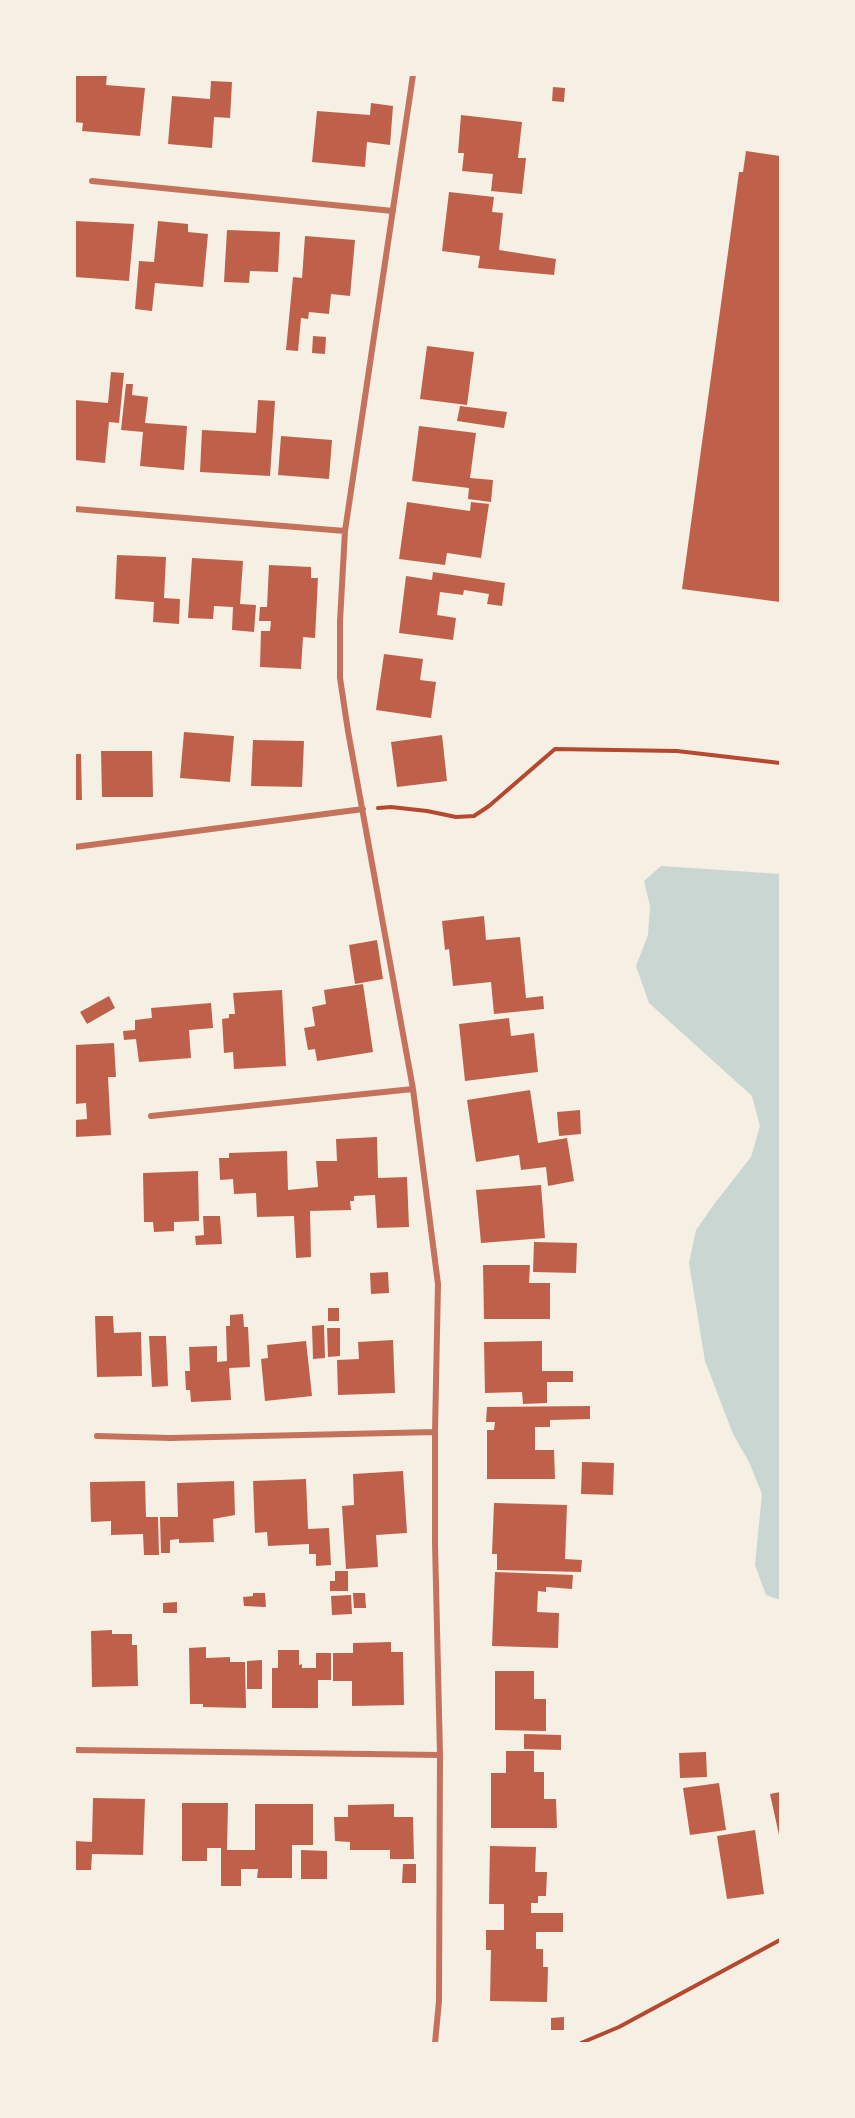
<!DOCTYPE html>
<style>
body{margin:0}
#map{position:relative;width:855px;height:2118px;overflow:hidden;background:#f6efe4;font-family:"Fira Sans Condensed",sans-serif}
canvas{display:block}
.frame{position:absolute;inset:0;border:76px solid #f6efe4;pointer-events:none}
</style>
<div id="map">
<canvas width="855" height="2118"></canvas>
<div class="frame"></div>
</div>
<script>
const ctx = document.querySelector('canvas').getContext('2d');
ctx.lineJoin = 'round';
function fillPath(path, color) { ctx.fillStyle = color; ctx.fill(path, 'evenodd'); }
const toPath = rows => new Path2D(rows.map(r => 'M' + r).join(''));
function strokePath(path, color, width, dash) { ctx.strokeStyle = color; ctx.lineWidth = width; ctx.lineCap = dash ? 'butt' : 'round'; ctx.setLineDash(dash || []); ctx.stroke(path); }
fillPath(toPath([
 [661,866,780,874,780,1600,766,1595,755,1565,762,1494,749,1462,733,1434,705,1361,689,1263,696,1230,715,1203,751,1157,760,1126,752,1096,649,1003,636,966,648,935,650,906,644,881]
]), '#c9d6d2');
fillPath(toPath([
 [76,75,107,75,106,85,145,88,140,136,82,131,83,123,75,122],
 [211,81,232,82,230,118,214,117,212,148,168,144,172,96,210,99],
 [553,87,565,88,564,102,552,101],
 [371,103,393,106,390,145,367,142,365,167,312,162,317,111,370,115],
 [461,115,522,122,518,158,526,158,522,194,491,191,493,174,462,171,464,153,458,153],
 [746,151,780,156,780,602,682,589,739,172,743,172],
 [449,192,494,197,492,212,503,213,499,250,556,259,554,275,478,268,480,256,442,251],
 [75,221,134,224,129,281,75,277],
 [158,221,188,224,188,232,208,234,203,287,155,283,152,311,135,309,139,261,154,262],
 [227,230,280,232,278,272,250,271,249,283,224,282],
 [305,236,355,240,350,296,331,294,329,314,309,312,308,319,301,318,298,351,286,350,293,277,302,278],
 [313,336,326,337,325,354,312,353],
 [427,346,474,352,467,405,420,399],
 [111,372,124,373,119,423,109,422,105,463,75,460,75,400,108,403],
 [126,384,133,384,132,395,148,397,145,423,187,426,184,470,140,466,143,432,121,430],
 [258,400,275,401,270,476,200,472,202,430,256,433],
 [460,406,507,412,504,428,457,421],
 [419,426,476,433,470,478,493,480,491,502,468,499,469,488,412,481],
 [281,436,332,440,329,479,278,475],
 [407,502,470,511,471,502,489,504,481,558,447,553,445,565,399,559],
 [117,555,166,557,164,598,180,599,179,624,153,622,154,602,115,599],
 [192,558,243,561,240,604,256,605,254,632,232,630,233,607,214,606,213,619,188,618],
 [269,565,311,567,311,578,318,578,315,638,303,637,301,669,260,667,261,631,270,631,271,621,259,621,260,607,267,607],
 [433,572,505,583,502,606,487,604,489,594,464,590,463,595,440,592,437,615,456,618,453,640,399,633,406,576,432,580],
 [384,654,423,659,420,680,436,682,431,718,376,710],
 [184,732,234,736,230,782,180,778],
 [442,735,447,781,397,787,391,742],
 [253,740,304,741,302,787,251,786],
 [101,751,152,751,153,797,102,797],
 [75,754,81,754,82,800,75,800],
 [484,916,486,940,520,937,526,998,543,996,544,1009,494,1014,491,982,453,986,449,949,445,950,442,921],
 [377,940,383,979,355,984,349,945],
 [363,984,373,1052,317,1061,315,1049,308,1050,304,1028,315,1026,312,1007,326,1004,324,990],
 [282,990,286,1066,234,1069,233,1052,224,1053,222,1019,229,1018,229,1014,235,1014,233,993],
 [109,996,115,1008,87,1024,80,1012],
 [211,1003,213,1028,189,1030,191,1058,139,1062,136,1039,124,1040,123,1031,135,1030,135,1020,152,1018,151,1008],
 [509,1018,511,1036,534,1033,538,1072,465,1081,459,1024],
 [114,1043,116,1077,108,1077,111,1135,75,1137,75,1120,87,1119,86,1103,75,1104,75,1045],
 [530,1090,538,1143,567,1138,574,1181,548,1186,546,1167,521,1170,519,1155,476,1162,467,1100],
 [580,1110,581,1134,559,1136,557,1112],
 [377,1137,378,1178,407,1177,409,1227,377,1228,375,1195,354,1196,354,1201,350,1201,351,1210,310,1211,311,1257,296,1258,294,1216,257,1217,256,1193,234,1194,233,1179,220,1180,219,1158,229,1158,229,1153,287,1151,288,1190,318,1187,316,1161,337,1161,336,1139],
 [198,1171,199,1221,174,1222,174,1231,154,1232,153,1222,144,1222,143,1173],
 [541,1185,545,1238,481,1243,476,1190],
 [203,1216,220,1216,222,1244,196,1245,195,1236,204,1235],
 [534,1242,577,1243,576,1273,533,1272],
 [483,1265,530,1265,529,1283,550,1283,550,1319,484,1319],
 [388,1272,389,1293,371,1294,370,1273],
 [328,1308,339,1308,339,1321,328,1321],
 [243,1314,244,1327,248,1327,250,1367,229,1368,231,1400,191,1402,190,1390,186,1390,185,1371,190,1371,189,1347,217,1346,217,1362,227,1361,226,1326,230,1326,230,1315],
 [95,1316,113,1316,114,1333,141,1332,142,1376,97,1377],
 [324,1325,325,1358,313,1359,312,1326],
 [327,1328,340,1328,340,1356,328,1357],
 [149,1336,166,1336,168,1386,152,1387],
 [393,1340,395,1393,338,1395,337,1360,359,1359,358,1342],
 [306,1341,312,1396,265,1401,261,1359,268,1358,267,1345],
 [542,1341,542,1371,573,1371,573,1382,547,1382,547,1403,523,1404,522,1392,485,1393,484,1342],
 [590,1406,590,1419,550,1420,550,1427,535,1427,535,1450,554,1450,555,1479,487,1479,487,1430,494,1430,495,1422,486,1422,487,1407],
 [582,1462,614,1463,613,1495,581,1494],
 [403,1471,407,1533,376,1535,378,1567,346,1569,342,1506,354,1505,353,1474],
 [306,1479,308,1529,329,1528,331,1565,316,1566,316,1554,309,1554,309,1544,268,1546,267,1532,255,1533,253,1481],
 [145,1481,146,1517,158,1517,159,1555,144,1555,143,1534,111,1535,111,1521,91,1522,90,1482],
 [234,1481,235,1515,213,1519,214,1542,179,1543,179,1539,170,1540,170,1553,161,1553,160,1517,178,1517,177,1483],
 [494,1503,567,1505,565,1559,582,1560,581,1572,497,1570,497,1554,492,1554],
 [335,1571,348,1571,348,1591,330,1591,330,1581,335,1581],
 [495,1572,573,1575,572,1589,546,1587,546,1592,538,1591,537,1612,559,1613,558,1648,492,1646],
 [253,1593,265,1593,266,1607,244,1606,243,1597,253,1596],
 [353,1593,365,1593,366,1608,354,1608],
 [351,1595,352,1614,332,1615,331,1596],
 [177,1602,177,1613,163,1613,163,1603],
 [112,1630,112,1634,132,1634,132,1645,137,1645,138,1686,92,1687,91,1631],
 [391,1642,391,1652,403,1652,404,1705,352,1706,352,1681,333,1681,333,1653,353,1653,353,1643],
 [206,1647,206,1658,230,1657,230,1662,245,1662,246,1708,203,1707,203,1704,190,1704,189,1648],
 [278,1650,299,1650,299,1665,302,1664,302,1668,316,1668,316,1653,331,1653,331,1680,318,1680,318,1708,272,1708,272,1668,278,1668],
 [262,1660,262,1689,247,1689,247,1661],
 [495,1671,534,1671,534,1699,546,1699,546,1731,495,1730],
 [524,1734,561,1735,561,1750,524,1749],
 [506,1751,534,1751,534,1772,544,1772,544,1799,556,1799,557,1828,491,1828,491,1773,506,1773],
 [706,1752,707,1777,680,1778,679,1753],
 [719,1783,726,1830,690,1835,683,1788],
 [780,1792,780,1835,779,1835,770,1794],
 [93,1798,145,1799,143,1855,92,1854,91,1870,75,1870,75,1841,92,1842],
 [182,1803,228,1803,227,1850,255,1850,255,1804,313,1804,313,1845,292,1845,292,1878,257,1878,258,1869,241,1869,241,1886,221,1886,221,1848,207,1848,207,1861,182,1861],
 [394,1804,394,1817,413,1817,414,1859,390,1859,390,1850,350,1850,350,1842,335,1841,334,1817,348,1817,348,1805],
 [755,1830,764,1894,727,1899,717,1836],
 [490,1846,536,1847,535,1872,547,1872,546,1896,538,1896,538,1903,531,1903,531,1913,563,1913,563,1932,536,1932,536,1949,543,1949,543,1967,548,1967,547,2002,490,2001,491,1950,486,1950,486,1930,504,1930,504,1904,489,1904],
 [301,1850,327,1851,327,1879,301,1879],
 [403,1864,416,1864,416,1883,402,1883],
 [564,2017,564,2030,551,2030,551,2018]
]), '#bf614a');
strokePath(toPath([
 [378,808,391,807,427,811,456,817,474,816,489,806,555,749,677,751,780,763],
 [581,2043,619,2027,780,1940]
]), '#b5482f', 4);
strokePath(toPath([
 [413,75,345,531,340,621,340,678,348,731,413,1089,438,1284,435,1432,435,1543,440,1755,439,2001,435,2043],
 [92,181,393,211],
 [75,509,345,531],
 [75,847,363,809],
 [151,1116,413,1089],
 [97,1436,170,1438,435,1432],
 [75,1750,440,1755]
]), '#c5725c', 6);
</script>
